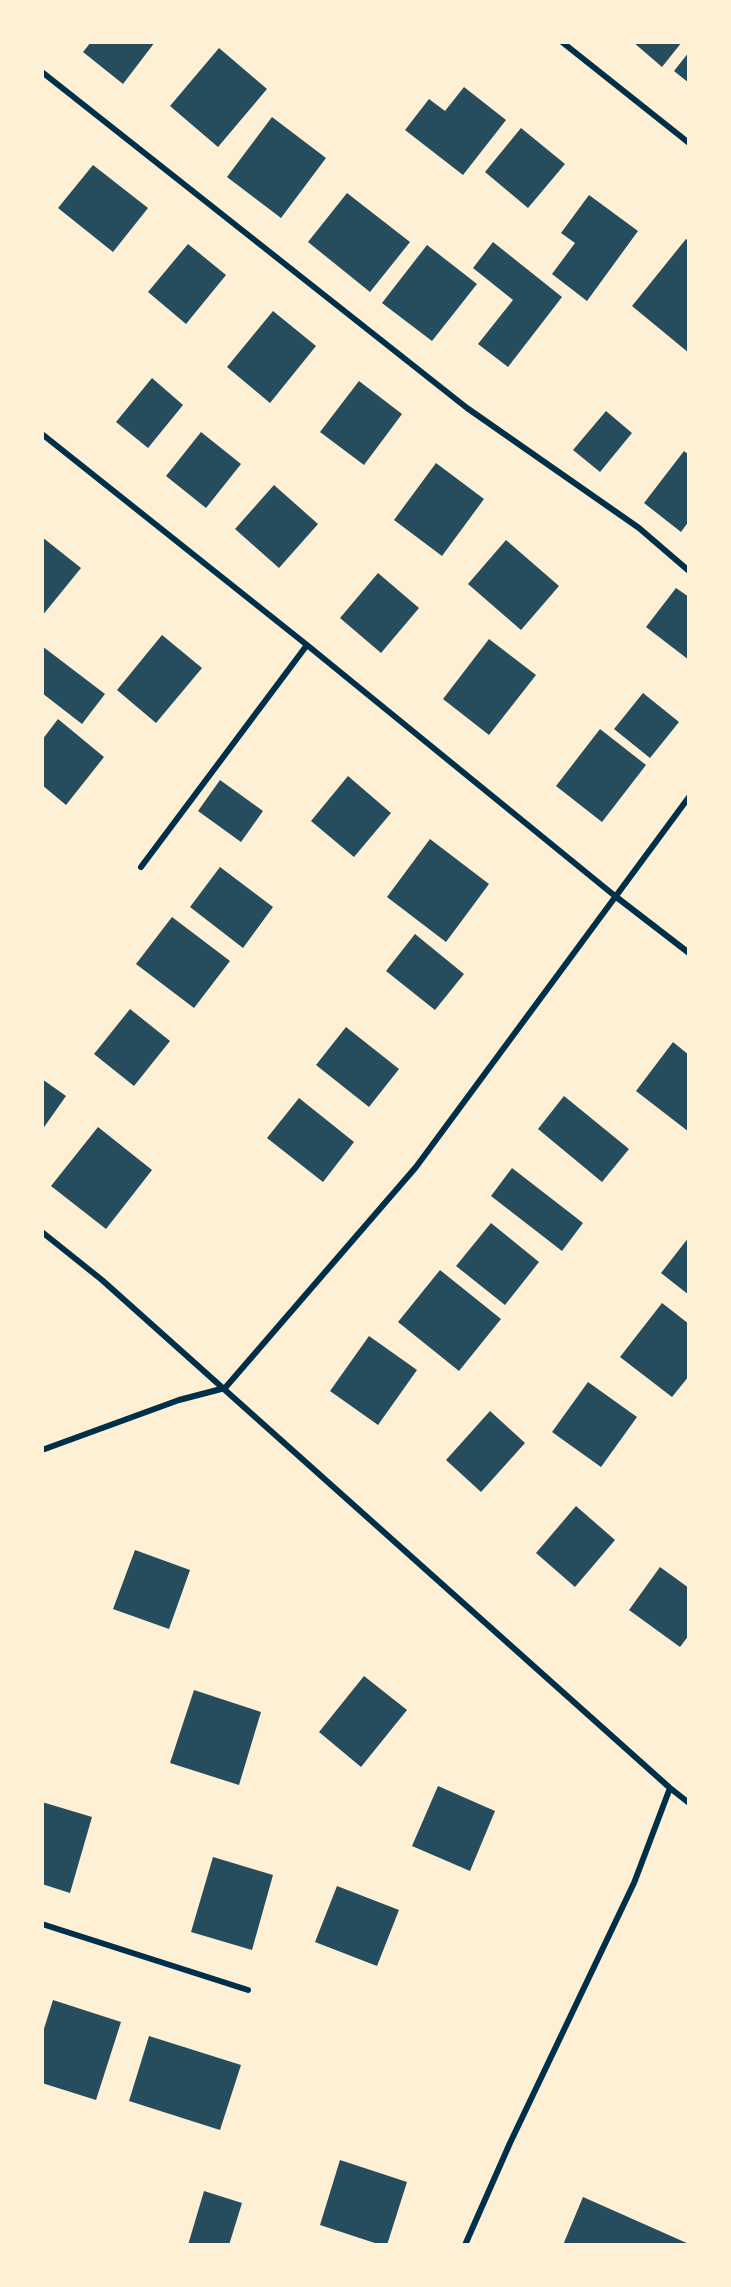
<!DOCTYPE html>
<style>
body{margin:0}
#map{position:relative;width:731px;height:2287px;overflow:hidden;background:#fdf0d5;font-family:Inter,sans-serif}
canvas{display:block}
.frame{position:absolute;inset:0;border:44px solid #fdf0d5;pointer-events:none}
</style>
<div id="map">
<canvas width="731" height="2287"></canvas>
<div class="frame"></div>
</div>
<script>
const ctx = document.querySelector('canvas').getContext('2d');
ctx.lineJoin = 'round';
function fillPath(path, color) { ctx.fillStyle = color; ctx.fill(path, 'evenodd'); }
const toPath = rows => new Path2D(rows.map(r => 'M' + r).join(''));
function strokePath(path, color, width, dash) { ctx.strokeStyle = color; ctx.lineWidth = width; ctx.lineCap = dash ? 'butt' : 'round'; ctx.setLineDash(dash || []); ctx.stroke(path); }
fillPath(toPath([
 [91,42,155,42,123,84,83,52],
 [633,42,682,42,662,67],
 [219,48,267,89,218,147,170,106],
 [689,52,689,83,674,71],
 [464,87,506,120,463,175,405,130,429,99,445,111],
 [272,117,326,158,281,218,227,177],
 [521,128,565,164,528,208,485,172],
 [93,165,148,208,113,252,58,208],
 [347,193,410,242,370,292,308,242],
 [589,195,638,231,587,301,552,274,575,243,561,233],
 [686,239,689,241,689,353,632,306],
 [493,242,562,297,508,367,478,344,513,300,473,268],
 [188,244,226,275,186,324,148,292],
 [427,245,477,284,432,341,382,303],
 [273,311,316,346,270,403,227,367],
 [152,378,183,405,148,448,116,422],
 [359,381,402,414,364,465,320,432],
 [606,411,632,433,600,472,573,450],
 [201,432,241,464,206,508,166,476],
 [684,451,689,455,689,521,681,532,644,503],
 [436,463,484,499,442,556,394,520],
 [274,485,318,524,279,568,235,529],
 [42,537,81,568,42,616],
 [506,540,559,586,521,630,468,584],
 [378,573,419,608,381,653,340,618],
 [676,588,689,597,689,660,646,627],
 [162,635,202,668,156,723,117,690],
 [489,639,536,675,489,735,443,699],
 [42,646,105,694,82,724,42,693],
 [643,693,679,722,650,758,614,729],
 [58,719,104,757,66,805,42,785,42,740],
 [600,729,646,765,602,822,556,786],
 [348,776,391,813,354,857,311,821],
 [220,780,263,811,241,842,198,811],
 [430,839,489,884,446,942,387,897],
 [220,867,273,907,243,948,190,907],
 [172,917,230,961,194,1008,136,964],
 [415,934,464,974,435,1010,386,971],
 [130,1009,170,1041,134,1086,94,1054],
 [346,1027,399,1069,369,1107,316,1065],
 [673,1042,689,1055,689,1132,636,1091],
 [42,1079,66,1096,42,1130],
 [564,1096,629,1149,602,1182,538,1129],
 [299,1098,354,1142,323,1182,267,1138],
 [98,1127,152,1170,106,1229,51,1186],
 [512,1168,583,1223,562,1251,491,1196],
 [491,1223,539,1262,505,1305,456,1266],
 [689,1237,689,1295,661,1273],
 [440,1270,501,1319,459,1371,398,1322],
 [662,1303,689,1324,689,1376,672,1397,620,1357],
 [369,1336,417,1370,378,1425,330,1391],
 [588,1382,637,1417,601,1467,552,1432],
 [490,1411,525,1443,481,1492,446,1460],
 [576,1506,615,1540,575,1587,536,1553],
 [135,1550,190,1570,169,1629,113,1609],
 [660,1567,689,1588,689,1635,680,1647,629,1610],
 [364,1676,407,1710,361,1767,319,1732],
 [194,1690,261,1712,239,1785,170,1763],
 [438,1786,495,1811,470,1871,412,1846],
 [42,1802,92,1817,70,1893,42,1884],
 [213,1857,273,1875,252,1950,191,1932],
 [337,1886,399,1910,377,1966,315,1942],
 [53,2000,121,2022,96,2100,42,2083,42,2035],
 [149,2036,241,2065,220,2130,129,2101],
 [340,2160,407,2182,387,2245,381,2245,320,2225],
 [204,2191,242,2203,229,2245,188,2245],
 [583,2197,689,2244,689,2245,563,2245]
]), '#264d5e');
strokePath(toPath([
 [562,42,689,143],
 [42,72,467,408,639,528,689,571],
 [42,434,307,645,615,896,689,953],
 [141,867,307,645],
 [42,1232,102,1280,670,1788,689,1803],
 [42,1450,179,1400,225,1388,416,1167,689,797],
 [42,1924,248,1990],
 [465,2245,510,2143,634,1883,670,1788]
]), '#003049', 6);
</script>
